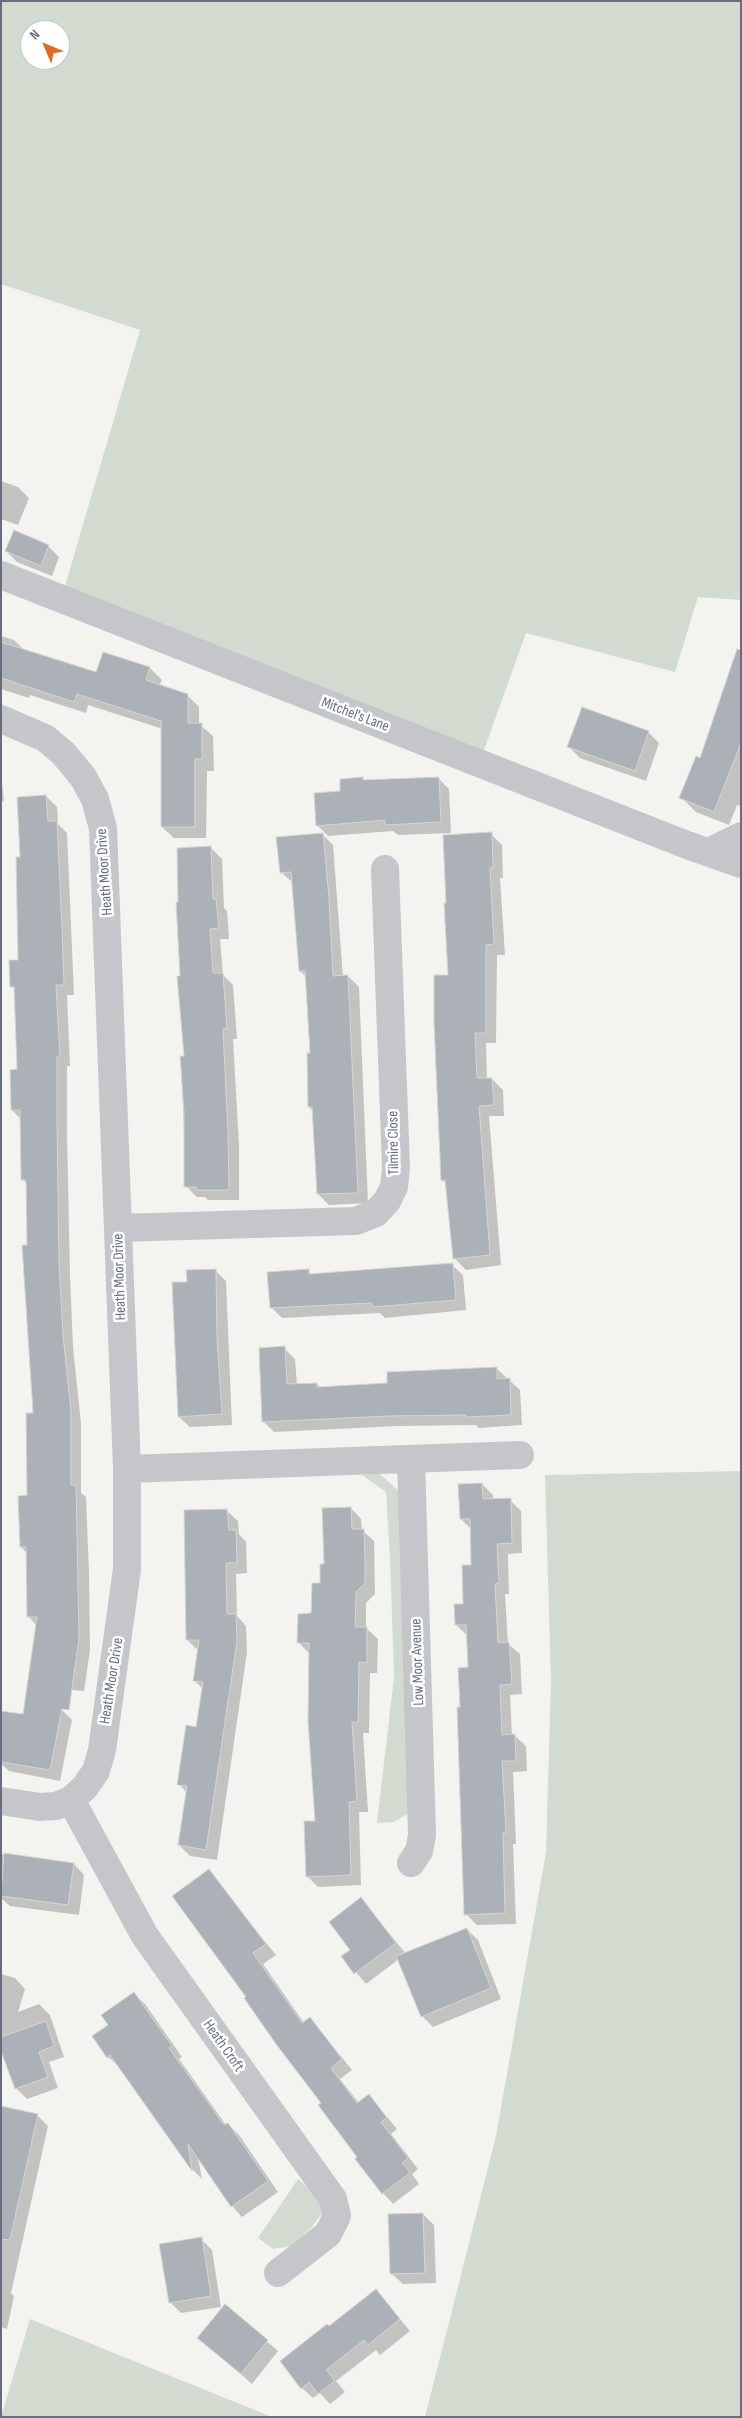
<!DOCTYPE html>
<style>
body{margin:0}
#map{position:relative;width:742px;height:2418px;overflow:hidden;background:#f3f4f0;font-family:"Sofia Sans Condensed",sans-serif}
canvas{display:block}
.frame{position:absolute;inset:0;border:2px solid #636f80;pointer-events:none}
.north{position:absolute;left:20px;top:20px;width:50px;height:50px;box-sizing:border-box;background:#fff;border:1px solid #c1c5cc;border-radius:50%;rotate:315deg;font-size:14px;font-weight:700;line-height:20px;text-align:center;color:#636f80}
.north::after{content:'';display:block;margin:auto;width:18px;height:22px;background:#e06b24;clip-path:polygon(50% 0,100% 100%,50% 72%,0 100%)}
</style>
<div id="map">
<canvas width="742" height="2418"></canvas>
<div class="frame"></div>
<div class="north">N</div>
</div>
<script>
const ctx = document.querySelector('canvas').getContext('2d');
ctx.lineJoin = 'round';
function fillPath(path, color) { ctx.fillStyle = color; ctx.fill(path, 'evenodd'); }
const toPath = rows => new Path2D(rows.map(r => 'M' + r).join(''));
function strokePath(path, color, width, dash) { ctx.strokeStyle = color; ctx.lineWidth = width; ctx.lineCap = dash ? 'butt' : 'round'; ctx.setLineDash(dash || []); ctx.stroke(path); }
function drawText(font, color, halo, rows, align = 'center') {
  ctx.font = font + ' "Sofia Sans Condensed",sans-serif'; ctx.lineWidth = 5; ctx.setLineDash([]); ctx.textBaseline = 'middle'; ctx.strokeStyle = halo; ctx.fillStyle = color; for (const [text, x, y, turn = 0] of rows) {
    ctx.save(); ctx.translate(x, y); ctx.rotate((+turn || 0) * Math.PI / 180); ctx.textAlign = isNaN(turn) ? turn : align; if (halo) ctx.strokeText(text, 0, 0); ctx.fillText(text, 0, 0); ctx.restore();
  }
}
fillPath(toPath([
 [1,1,741,1,741,600,698,597,675,672,526,633,484,750,65,586,140,330,1,284],
 [30,30,60,30,60,60,30,60],
 [741,1471,741,2417,425,2417,496,2136,546,1852,551,1681,545,1475],
 [379,1473,401,1493,410,1785,407,1814,394,1822,377,1823,394,1677,390,1557,386,1492,362,1475],
 [298,2179,319,2197,323,2212,312,2227,292,2246,273,2249,258,2238],
 [30,2319,272,2417,1,2417]
]), '#d3dbd1');
fillPath(toPath([
 [1,481,18,487,29,498,18,525,1,519],
 [48,546,59,557,52,576,17,562,6,551],
 [1,636,14,640,25,651,97,674,150,668,162,680,159,686,187,695,199,707,199,724,213,736,214,771,207,771,206,838,174,838,162,827,163,729,88,705,86,713,30,695,29,698,1,689],
 [741,674,741,806,737,805,729,825,696,812,681,797],
 [648,732,659,743,646,781,580,758,569,747],
 [1,774,4,801,1,802],
 [362,778,365,781,438,778,449,789,451,833,398,835,393,831,328,836,317,825],
 [46,796,57,807,58,824,67,833,74,995,67,995,70,1066,67,1066,67,1133,70,1275,73,1347,81,1424,81,1493,86,1497,89,1573,90,1650,84,1691,40,1687,37,1626,28,1616,27,1553,21,1547,28,1497,35,1414,27,1184,22,1179,21,1119,12,1110,19,1071,16,990,12,986,19,961,22,858],
 [322,834,333,845,343,977,348,976,359,987,368,1203,329,1205,318,1194,313,1111,309,1107,311,1054,307,977,300,971,293,883,281,872],
 [491,834,502,845,503,878,500,878,505,955,497,955,496,1043,486,1043,487,1079,492,1079,503,1090,504,1116,489,1116,501,1265,466,1270,455,1259,447,1185,442,1180,450,976],
 [211,848,222,859,224,908,227,911,229,939,220,939,223,975,233,985,237,1039,233,1039,239,1145,239,1200,208,1200,205,1197,197,1197,186,1186,181,1057,185,1057,180,903],
 [452,1265,463,1275,466,1310,385,1318,380,1313,282,1318,271,1307,308,1271,312,1275],
 [215,1270,226,1281,232,1425,190,1427,179,1417,188,1283],
 [284,1348,295,1359,297,1385,317,1384,321,1388,388,1384,496,1368,520,1390,522,1425,478,1428,476,1425,399,1426,274,1432,263,1421],
 [482,1484,493,1495,493,1500,510,1500,521,1511,522,1553,508,1554,509,1594,505,1594,508,1644,520,1654,522,1694,510,1695,512,1736,515,1736,526,1746,527,1771,513,1772,516,1844,513,1844,516,1924,477,1925,466,1914,461,1708,469,1668,468,1636,456,1625,464,1605,473,1566,472,1530,461,1519],
 [351,1508,361,1519,362,1530,374,1541,375,1594,366,1603,366,1628,378,1639,377,1673,370,1673,369,1733,363,1733,368,1812,359,1812,361,1885,318,1887,307,1876,317,1822,310,1654,299,1643,312,1615,326,1565],
 [227,1511,238,1521,239,1534,246,1542,247,1573,236,1574,237,1616,246,1626,247,1652,217,1860,190,1856,179,1845,187,1793,179,1784,197,1728,203,1689,194,1680,199,1651,187,1640],
 [61,1709,72,1720,60,1781,9,1771,1,1764,1,1712,24,1716],
 [1,1854,74,1864,84,1875,79,1915,10,1906,1,1898],
 [208,1871,276,1955,263,1964,304,2023,310,2018,352,2070,340,2079,359,2103,369,2095,397,2129,391,2134,418,2169,412,2174,419,2184,393,2204,383,2193,248,1997],
 [361,1899,406,1954,467,1929,478,1940,501,1999,433,2027,422,2016,399,1959,366,1984,343,1957,351,1950],
 [1,1974,15,1978,25,1989,18,2012,39,2004,50,2015,64,2057,49,2062,58,2088,27,2099,16,2088,1,2048],
 [134,1994,145,2004,182,2057,179,2059,226,2125,228,2124,239,2135,278,2192,242,2217,232,2206,198,2158,202,2179,193,2170,120,2067,108,2057,110,2025],
 [1,2107,37,2115,48,2126,11,2293,14,2296,7,2329,1,2327],
 [423,2214,434,2225,436,2283,403,2284,392,2274],
 [201,2239,212,2250,221,2307,181,2313,170,2302],
 [376,2290,410,2331,380,2355,376,2350,336,2381,345,2392,330,2404,320,2393,313,2398,302,2388,329,2328],
 [225,2306,278,2351,252,2384,199,2338]
]), '#0003');
const building = toPath([
 [14,530,49,545,41,566,5,551,14,530],
 [1,642,96,672,103,652,150,667,146,680,188,694,188,723,202,723,202,759,195,759,195,827,161,827,161,721,77,694,74,702,1,678,1,642],
 [737,649,741,650,741,743,714,812,679,798,696,756,700,758,737,649],
 [582,707,649,731,635,771,567,747,582,707],
 [363,777,363,780,439,777,441,822,385,825,385,820,316,826,314,793,340,791,340,779,363,777],
 [46,795,48,821,57,821,62,930,64,985,56,985,60,1056,57,1056,57,1121,59,1263,63,1335,71,1412,71,1485,76,1485,79,1638,69,1710,62,1709,50,1770,1,1762,1,1711,23,1714,37,1617,27,1617,26,1547,20,1547,18,1496,27,1495,26,1413,33,1413,22,1245,27,1245,26,1180,21,1180,20,1110,11,1110,10,1070,17,1069,14,987,10,987,9,960,18,960,16,857,20,857,17,797,46,795],
 [492,832,493,868,490,868,494,944,486,945,486,1033,475,1033,477,1078,492,1078,494,1105,479,1106,490,1255,453,1259,445,1180,441,1181,434,1023,434,975,448,975,444,903,446,903,443,835,492,832],
 [323,833,329,898,333,976,348,975,358,1193,317,1194,312,1107,308,1107,307,1053,310,1053,305,971,299,971,291,872,280,873,276,837,323,833],
 [211,846,213,899,216,899,219,928,210,929,213,973,223,973,227,1028,223,1029,228,1134,229,1190,196,1190,196,1187,184,1187,184,1112,180,1056,184,1056,177,976,180,976,176,902,178,902,177,848,211,846],
 [453,1263,456,1300,373,1307,372,1303,270,1308,267,1272,309,1269,309,1274,453,1263],
 [216,1269,217,1338,222,1414,178,1417,172,1282,187,1282,186,1270,216,1269],
 [285,1346,287,1384,317,1383,317,1387,387,1383,387,1372,497,1367,497,1379,510,1378,511,1415,466,1417,466,1415,388,1416,262,1422,259,1348,285,1346],
 [482,1483,483,1499,511,1498,512,1543,497,1544,499,1583,495,1584,498,1643,509,1642,512,1684,500,1685,502,1735,515,1734,516,1761,502,1761,506,1833,503,1833,505,1913,464,1915,457,1707,460,1707,458,1668,468,1667,466,1625,455,1625,454,1604,463,1604,462,1565,471,1565,470,1519,460,1519,458,1484,482,1483],
 [351,1507,352,1529,364,1529,365,1560,365,1583,356,1592,355,1627,367,1627,367,1663,359,1662,358,1723,352,1722,357,1801,349,1802,351,1875,306,1877,304,1821,315,1821,308,1722,309,1643,297,1643,298,1614,311,1613,312,1583,320,1583,320,1564,324,1564,322,1508,351,1507],
 [227,1509,229,1530,236,1530,237,1563,226,1563,227,1614,236,1614,237,1641,206,1850,178,1845,187,1786,177,1785,186,1725,196,1727,203,1682,193,1681,199,1640,186,1640,184,1510,227,1509],
 [4,1853,74,1863,68,1905,1,1896,4,1853],
 [209,1869,266,1944,253,1953,302,2023,310,2017,342,2059,331,2068,357,2103,369,2094,387,2118,381,2122,408,2158,402,2163,410,2173,382,2194,355,2159,357,2157,318,2105,321,2103,276,2044,244,1998,246,1997,172,1896,209,1869],
 [361,1897,396,1943,354,1974,341,1956,350,1950,329,1922,361,1897],
 [467,1928,491,1988,421,2017,396,1956,467,1928],
 [134,1992,172,2046,169,2048,224,2125,228,2123,268,2181,231,2207,188,2144,192,2171,110,2055,107,2058,92,2036,108,2025,101,2015,134,1992],
 [46,2021,54,2046,39,2052,48,2077,15,2089,1,2051,1,2037,46,2021],
 [1,2106,38,2114,10,2240,1,2239,1,2106],
 [423,2213,425,2273,390,2274,388,2214,423,2213],
 [202,2237,211,2296,169,2303,159,2244,202,2237],
 [376,2289,400,2319,368,2345,364,2340,326,2370,335,2381,318,2394,309,2382,301,2389,280,2361,327,2324,329,2326,376,2289],
 [225,2304,268,2340,241,2374,197,2338,225,2304]
]);
fillPath(building, '#acb1b7');
strokePath(building, '#d5d5d3', 1);
strokePath(toPath([
 [1,575,687,845,741,864],
 [1,719,45,738,63,753,83,777,95,799,103,828,127,1469,127,1569,102,1750,96,1771,85,1787,71,1800,56,1806,40,1807,1,1801],
 [709,852,741,836],
 [119,1228,356,1221,376,1213,387,1201,394,1187,396,1168,385,869],
 [411,1459,422,1835,419,1851,411,1863],
 [127,1469,520,1455],
 [71,1800,145,1936,333,2199,337,2216,328,2234,278,2273]
]), '#c4c6ca', 28);
drawText('15px', '#636f80', '#fff', [
 ["Mitchel's Lane",355,715,21],
 ["Heath Moor Drive",105,872,-94],
 ["Tilmire Close",394,1143,-91],
 ["Heath Moor Drive",120,1277,-92],
 ["Low Moor Avenue",418,1662,-92],
 ["Heath Moor Drive",112,1681,-81],
 ["Heath Croft",223,2046,55]
]);
</script>
